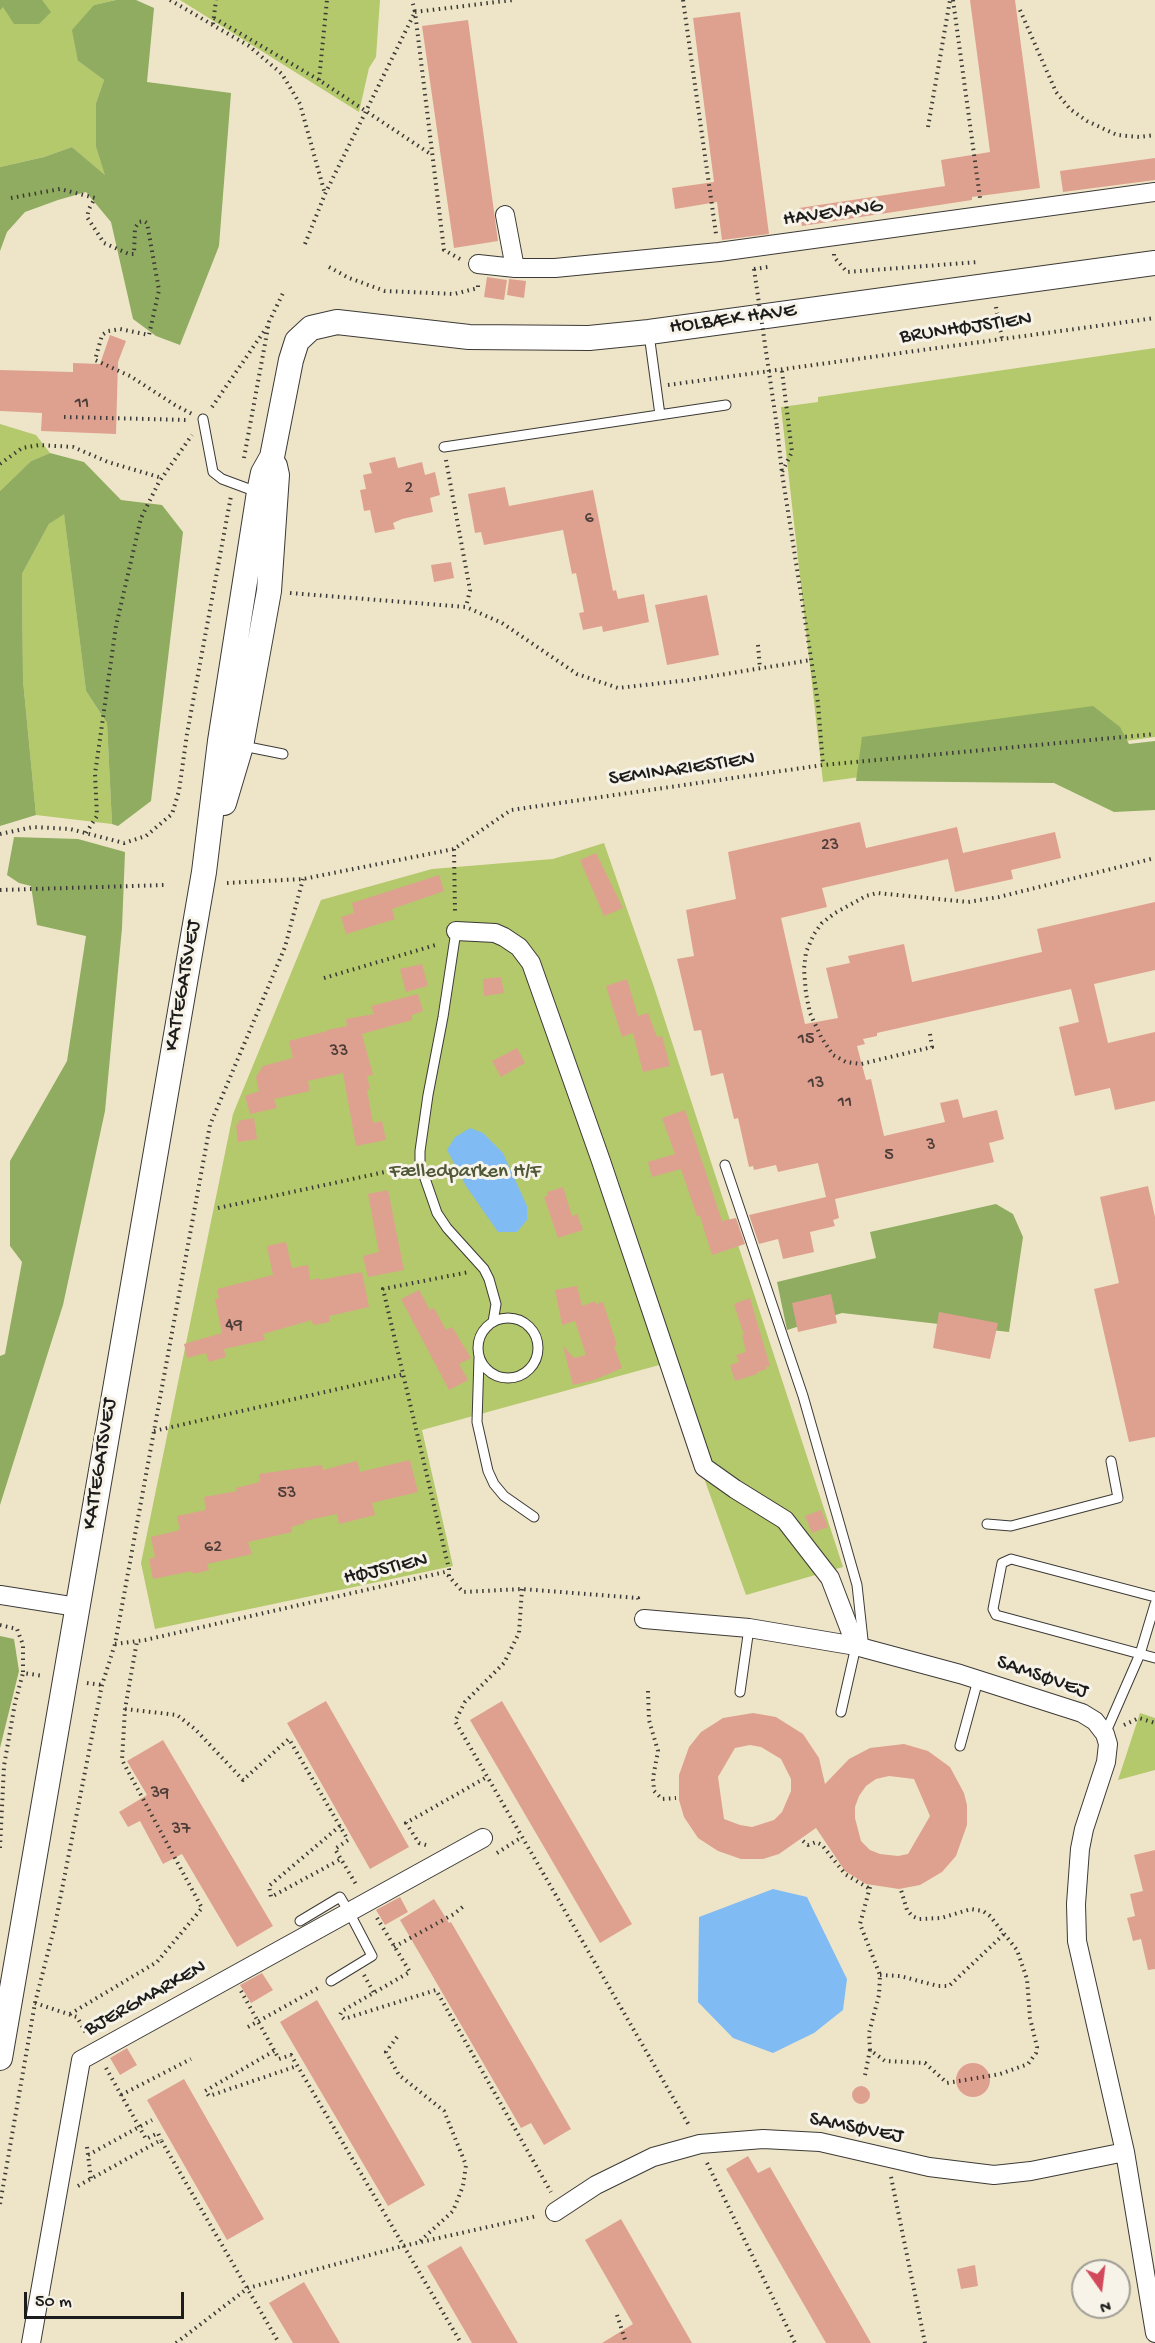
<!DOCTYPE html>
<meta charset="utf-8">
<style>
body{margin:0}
#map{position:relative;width:1155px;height:2343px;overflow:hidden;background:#eee5c8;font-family:"Gochi Hand",sans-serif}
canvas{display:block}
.north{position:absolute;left:1071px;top:2259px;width:60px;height:60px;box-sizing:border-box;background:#f7f3e8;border:2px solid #9f9d96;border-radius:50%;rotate:166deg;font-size:16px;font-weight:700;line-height:24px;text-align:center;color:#1c1c1c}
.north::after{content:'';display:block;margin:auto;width:21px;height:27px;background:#d1495b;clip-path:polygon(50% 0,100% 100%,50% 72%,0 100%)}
.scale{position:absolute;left:24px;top:2292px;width:160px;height:27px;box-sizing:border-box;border:3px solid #1c1c1c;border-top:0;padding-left:8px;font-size:18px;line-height:21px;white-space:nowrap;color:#1c1c1c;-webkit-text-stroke:4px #f7f3e8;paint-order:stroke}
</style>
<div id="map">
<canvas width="1155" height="2343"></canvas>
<div class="north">N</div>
<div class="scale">50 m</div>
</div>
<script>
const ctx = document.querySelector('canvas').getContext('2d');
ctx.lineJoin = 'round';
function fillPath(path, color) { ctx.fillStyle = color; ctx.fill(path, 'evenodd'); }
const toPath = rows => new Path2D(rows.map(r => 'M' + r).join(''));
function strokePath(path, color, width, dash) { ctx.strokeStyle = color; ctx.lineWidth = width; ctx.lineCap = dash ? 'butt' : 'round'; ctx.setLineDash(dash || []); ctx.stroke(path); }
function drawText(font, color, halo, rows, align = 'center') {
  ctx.font = font + ' "Gochi Hand",sans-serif'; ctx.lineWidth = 6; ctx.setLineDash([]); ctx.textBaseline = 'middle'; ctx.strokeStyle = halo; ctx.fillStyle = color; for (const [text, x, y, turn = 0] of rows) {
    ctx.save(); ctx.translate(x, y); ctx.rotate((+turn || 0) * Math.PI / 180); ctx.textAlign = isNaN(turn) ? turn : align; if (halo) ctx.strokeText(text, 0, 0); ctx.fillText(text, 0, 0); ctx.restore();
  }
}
fillPath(toPath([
 [0,0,116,0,94,5,78,61,104,80,96,103,96,147,106,176,72,147,44,157,0,167],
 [180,0,380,0,376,57,369,68,359,112],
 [1155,348,1155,737,823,782,781,407,818,402,818,397],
 [0,424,36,435,50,453,31,461,0,491],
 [64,513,86,691,107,723,112,824,36,815,23,680,22,574,49,524],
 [604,843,653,984,843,1567,746,1595,663,1364,422,1430,453,1566,155,1629,141,1563,233,1114,321,900,432,869,553,859],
 [1140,1713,1155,1718,1155,1770,1118,1780]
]), '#b4c86c');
fillPath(toPath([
 [0,0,42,0,51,12,39,24,14,24,3,7,0,10],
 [116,0,136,0,154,8,147,82,231,93,219,246,180,345,156,336,133,319,111,222,86,192,58,200,25,212,7,232,0,251,0,167,44,157,72,147,105,175,96,147,96,103,104,80,78,61,72,30,94,5],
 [50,453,84,462,121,500,162,505,183,532,151,801,118,826,112,824,107,723,86,691,64,514,49,524,22,574,23,680,36,815,0,826,0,491,31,461],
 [1093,706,1120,727,1129,744,1155,741,1155,810,1114,812,1054,783,856,781,862,737],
 [14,837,78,839,125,852,122,928,105,1111,63,1305,0,1505,0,1356,5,1354,22,1262,10,1246,10,1161,67,1061,86,936,37,925,31,886,19,883,7,875],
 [996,1204,1013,1214,1023,1237,1009,1332,842,1313,787,1330,777,1282,876,1258,870,1232],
 [0,1636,14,1639,19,1671,0,1748]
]), '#8fac60');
fillPath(toPath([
 [470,1128,483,1133,503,1153,527,1206,527,1220,517,1232,498,1232,466,1186,447,1150,455,1137],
 [773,1889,807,1897,847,1979,843,2010,814,2033,773,2053,733,2038,698,2002,699,1917]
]), '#80bcf3');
fillPath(toPath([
 [970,0,1015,0,1040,188,972,197,972,200,802,226,799,208,945,186,941,160,990,152],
 [740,12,769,234,722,240,717,202,675,209,672,188,714,182,693,18],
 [468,20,498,241,454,248,422,26],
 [1155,158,1155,180,1063,192,1060,171],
 [487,277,507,280,504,300,484,297],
 [509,279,526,281,524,298,507,295],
 [110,335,126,341,118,362,116,434,41,431,42,413,0,411,0,370,73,372,73,363,100,364],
 [395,457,398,468,422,462,425,475,435,472,440,495,430,498,433,512,402,519,393,523,395,529,375,533,370,510,364,511,360,490,366,489,363,475,372,473,369,463],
 [505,487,509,506,593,490,613,591,616,590,618,599,644,594,649,622,603,632,602,626,583,630,579,613,584,612,576,573,572,574,563,530,484,545,481,532,475,533,468,494],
 [451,562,454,578,434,582,431,565],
 [707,595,719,655,667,665,655,605],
 [860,822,866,848,957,827,963,853,1055,832,1061,858,1011,870,1013,879,955,892,948,859,822,888,827,907,781,918,805,1024,838,1018,826,968,850,963,848,956,904,944,912,982,1042,952,1037,929,1155,902,1155,970,1094,984,1108,1043,1155,1032,1155,1101,1115,1110,1110,1088,1075,1096,1059,1027,1079,1022,1071,989,877,1033,877,1036,863,1039,865,1044,857,1046,866,1080,871,1079,884,1136,945,1122,940,1103,958,1099,963,1118,997,1110,1004,1139,989,1143,994,1162,835,1199,839,1218,833,1220,835,1226,810,1232,814,1252,783,1259,778,1239,759,1244,749,1215,826,1197,818,1163,778,1172,776,1165,754,1170,753,1166,749,1167,738,1118,734,1119,723,1073,711,1076,701,1030,694,1031,677,959,694,956,686,910,736,899,728,852],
 [596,853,623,908,604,916,580,860],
 [439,875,444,891,392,909,395,919,346,934,341,917,354,913,352,903],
 [422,964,428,986,406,992,400,969],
 [501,977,504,993,484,996,483,979],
 [627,979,638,1016,648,1013,657,1037,662,1036,670,1066,643,1072,633,1033,622,1037,606,986],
 [418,994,423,1011,412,1015,412,1020,362,1034,373,1075,367,1076,370,1089,367,1090,373,1123,382,1121,386,1140,356,1146,343,1073,308,1081,310,1091,274,1099,277,1108,250,1114,245,1096,259,1091,256,1077,263,1066,293,1058,289,1041,327,1031,327,1030,347,1026,346,1019,374,1014,371,1006],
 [517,1048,525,1063,501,1077,492,1061],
 [685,1110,722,1221,736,1218,745,1244,712,1255,700,1216,697,1216,681,1169,652,1177,648,1162,675,1154,662,1118],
 [254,1118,257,1139,238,1142,236,1125,239,1124,238,1121],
 [1148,1186,1155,1217,1155,1437,1129,1442,1094,1289,1119,1283,1100,1197],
 [563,1187,572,1216,577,1214,583,1230,558,1238,544,1197,548,1196,547,1192],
 [388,1190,404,1270,368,1277,363,1256,379,1252,368,1194],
 [286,1242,292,1268,308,1265,310,1280,320,1278,320,1280,362,1272,369,1307,329,1316,330,1322,313,1325,312,1320,263,1334,265,1340,224,1349,226,1357,209,1362,206,1353,187,1358,184,1344,222,1333,215,1299,219,1298,217,1289,273,1275,267,1246],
 [577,1286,582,1306,595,1301,596,1304,603,1302,617,1345,614,1346,622,1368,594,1380,573,1385,563,1346,574,1358,586,1355,575,1321,562,1325,555,1290],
 [419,1290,430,1310,434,1308,446,1330,452,1327,471,1358,459,1364,468,1380,449,1390,401,1299],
 [831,1294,837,1323,798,1332,792,1303],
 [750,1298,770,1366,766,1367,767,1369,757,1372,757,1374,735,1381,730,1365,739,1362,736,1355,746,1352,742,1335,744,1335,734,1304],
 [939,1312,998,1323,990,1359,933,1348],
 [410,1460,418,1492,372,1503,375,1515,339,1524,337,1514,304,1521,305,1523,291,1527,292,1532,248,1542,252,1554,207,1564,209,1570,193,1574,192,1571,153,1579,149,1559,155,1557,151,1537,180,1530,177,1516,206,1510,204,1497,237,1491,236,1488,260,1482,259,1474,322,1465,323,1470,357,1461,360,1472],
 [821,1510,828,1527,812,1533,805,1516],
 [326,1701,409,1847,370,1869,287,1723],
 [502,1701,632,1924,600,1943,470,1720],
 [753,1713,776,1717,803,1734,819,1758,825,1784,849,1759,870,1748,904,1744,928,1751,950,1767,964,1793,967,1805,967,1825,956,1856,942,1872,920,1885,899,1889,866,1884,845,1871,816,1828,779,1854,763,1859,741,1859,718,1851,698,1838,684,1817,679,1800,679,1775,689,1747,701,1732,723,1718],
 [750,1745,761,1747,781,1759,791,1779,791,1791,782,1812,774,1820,752,1827,740,1825,724,1819,718,1777,735,1748],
 [889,1776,914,1779,930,1816,908,1854,898,1856,880,1854,870,1850,861,1841,855,1818,855,1807,859,1796,866,1786,876,1779],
 [163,1740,273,1926,237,1947,182,1854,163,1864,140,1821,128,1827,119,1812,147,1795,127,1761],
 [1155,1850,1155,1969,1148,1970,1141,1939,1133,1941,1127,1918,1135,1916,1130,1894,1143,1891,1134,1855],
 [400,1897,408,1912,385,1925,376,1910],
 [434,1899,449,1923,451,1922,571,2129,544,2145,531,2123,521,2128,400,1920],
 [262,1973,273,1990,251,2003,240,1985],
 [317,2000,425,2185,388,2206,280,2022],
 [127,2048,137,2065,120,2075,110,2058],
 '956 2080a17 17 0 1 1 34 0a17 17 0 1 1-34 0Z',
 [184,2079,264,2219,227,2240,147,2100],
 '852 2095a9 9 0 1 1 18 0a9 9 0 1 1-18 0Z',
 [748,2156,758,2173,770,2167,871,2343,826,2343,726,2169],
 [621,2219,692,2343,602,2343,633,2324,585,2240],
 [461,2246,518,2343,472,2343,427,2266],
 [975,2265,978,2286,961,2289,957,2269],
 [304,2282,340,2343,293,2343,269,2303]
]), '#dfa18f');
const service = toPath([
 [649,334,660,415],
 [203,419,213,472,222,479,257,492],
 [444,447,726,405],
 [243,746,283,754],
 [456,931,443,1017,428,1095,420,1151,420,1164,437,1213,447,1228,484,1269,489,1279,496,1304,493,1322],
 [725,1165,803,1396,857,1585,864,1649],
 '478 1348a30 30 0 1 1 60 0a30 30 0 1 1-60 0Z',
 [479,1358,477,1422,488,1471,494,1484,504,1496,534,1517],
 [987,1524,1011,1526,1118,1498,1111,1461],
 [1155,1597,1011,1559,1002,1563,993,1609,996,1615,1155,1658],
 [740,1692,749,1628],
 [841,1712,856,1646],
 [1105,1734,1140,1654,1155,1604],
 [960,1746,978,1680],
 [300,1921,340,1897,349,1912,372,1956,331,1981]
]);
const minor = toPath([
 [505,215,515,268],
 [478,264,515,268,555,268,719,252,1155,192],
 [456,931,495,933,504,937,519,947,531,963,601,1161,704,1467,735,1489,785,1520,830,1578,856,1646],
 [0,1595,77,1607],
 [644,1619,749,1628,856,1646,960,1674,1082,1713,1095,1721,1105,1734,1108,1744,1106,1762,1084,1829,1080,1849,1076,1904,1077,1941,1125,2152,1155,2333],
 [555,2212,596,2185,653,2157,700,2144,763,2139,820,2142,929,2167,994,2175,1031,2171,1125,2152],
 [31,2343,81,2060,483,1838]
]);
const tertiary = toPath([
 [224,803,241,746,269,591,277,475,275,466],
 [0,2058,204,872,220,741,259,492,263,473,272,457,291,360,297,341,311,328,337,322,469,337,589,338,649,332,1155,263]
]);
strokePath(service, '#3c3a36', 11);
strokePath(minor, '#3c3a36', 20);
strokePath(tertiary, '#3c3a36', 26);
strokePath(toPath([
 [170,0,249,46,282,74,300,104,325,194],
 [683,0,716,234],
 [953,0,980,198],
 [1020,10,1056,92,1070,109,1087,121,1117,135,1139,137,1155,135],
 [214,18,319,80,432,155],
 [213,24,216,0],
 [319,80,327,0],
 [928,127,950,0],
 [11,198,60,189,95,198,89,209,87,217,104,243,129,254,134,254,135,228,139,222,144,221,147,223,159,290,149,335,120,329,108,331,102,335,95,360,130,376,175,405,192,414],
 [305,244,325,194,415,12,412,0],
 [834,254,834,257,847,272,978,262],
 [460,259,444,250,415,12,513,0],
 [329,267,349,278,385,291,454,294,478,288,478,282],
 [754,269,768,267],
 [996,307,1002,339],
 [782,371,792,452,782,472],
 [668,385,1155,318],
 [212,407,267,327],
 [64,417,189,420],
 [777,427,782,473,818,703,823,765],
 [244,458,269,322,284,291],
 [446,460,470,590,466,607],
 [0,464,22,448,39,445,73,447,108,462,162,478],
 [290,593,466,607,502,623,577,674,618,688,689,680,811,660],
 [758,645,760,669],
 [86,833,97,816,95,774,116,626,141,518,159,482,192,435],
 [0,834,33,827,70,829,124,843,146,836,172,814,179,791,187,734,231,496],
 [454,849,455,914],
 [227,883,303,879,454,849,511,810,823,765,1155,734],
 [0,890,166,885],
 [324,978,439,944],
 [930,1034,932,1047,861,1064,846,1062,833,1055,821,1037,810,1013,806,994,804,969,806,952,814,934,822,923,835,913,866,896,877,893,968,902,999,897,1155,858],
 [218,1208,408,1167],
 [154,1431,404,1374],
 [449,1576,449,1569,383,1289,469,1272],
 [522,1589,519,1633,504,1663,465,1702,455,1721,690,2127],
 [0,1625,17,1629,23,1645,23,1673,44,1676],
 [115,1644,145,1640,445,1572,463,1592,522,1589,638,1598,639,1603],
 [87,1683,102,1685],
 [648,1691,649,1720,658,1751,653,1778,654,1791,662,1799,676,1798],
 [125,1709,177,1715,195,1729,243,1780,289,1739,348,1840,335,1849,357,1886],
 [1124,1725,1139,1718,1155,1723],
 [340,1826,269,1886,271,1897,341,1859],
 [803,1841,808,1845,816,1842,822,1845,845,1874,870,1889],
 [426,1845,419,1843,406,1823,487,1777],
 [0,1848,4,1766,15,1703,23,1673],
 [497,1853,522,1837],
 [870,1887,860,1924,880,1975,879,1995,869,2033,870,2050,885,2061,925,2063,947,2083,1000,2074,1028,2064,1036,2053,1037,2047,1030,2018,1027,1979,1017,1950,990,1916,983,1911,971,1909,941,1918,919,1919,912,1916,907,1910,901,1890],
 [377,1918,410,1972,342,2011,340,2015,344,2019,436,1990,551,2192],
 [394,1947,454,1914,465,1905],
 [364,1975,374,1993],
 [880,1975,900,1976,938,1986,949,1986,1004,1934],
 [241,1991,279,2059,291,2055,461,2343],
 [35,2003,77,2017,87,2035],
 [70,2014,157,1962,202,1908,122,1760,125,1709,137,1641],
 [248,2027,318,1988],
 [397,2037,386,2052,399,2075,444,2111,466,2165,463,2186,453,2211,419,2242],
 [274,2051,205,2091,209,2096,297,2066],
 [106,2068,146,2139,158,2133,161,2140],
 [865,2075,870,2050],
 [121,2095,191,2059],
 [87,2147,91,2179],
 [88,2155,152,2120],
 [707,2163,795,2343],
 [891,2177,925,2343],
 [78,2186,161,2140,279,2343],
 [0,2204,35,2003,55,1925,102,1685,115,1644,210,1125,285,947,303,879],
 [617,2315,626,2343],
 [176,2343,248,2288,403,2246,537,2216]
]), '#3c3a36', 4, [1.5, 4.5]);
strokePath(service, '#fff', 9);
strokePath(minor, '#fff', 18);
strokePath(tertiary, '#fff', 24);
strokePath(toPath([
 [754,269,777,427]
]), '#3c3a36', 4, [1.5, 4.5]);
drawText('18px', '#4d3d39', null, [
 ["11",82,404],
 ["2",409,489],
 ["6",589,519],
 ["23",830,846],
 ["15",806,1040],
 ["33",339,1052],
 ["13",816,1084],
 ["11",845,1103],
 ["3",931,1146],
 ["5",889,1156],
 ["49",234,1326],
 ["53",287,1494],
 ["62",213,1548],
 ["39",160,1794],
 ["37",181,1830]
]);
drawText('21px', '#1c1c1c', '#f7f3e8', [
 ["HAVEVANG",833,214,-8],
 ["HOLBÆK HAVE",733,320,-8],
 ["BRUNHØJSTIEN",966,329,-8],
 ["SEMINARIESTIEN",682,770,-8],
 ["KATTEGATSVEJ",184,986,-80],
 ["KATTEGATSVEJ",101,1464,-81],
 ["HØJSTIEN",386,1570,-13],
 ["SAMSØVEJ",1042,1678,19],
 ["BJERGMARKEN",146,1999,-29],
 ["SAMSØVEJ",856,2129,11]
]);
drawText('21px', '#515838', '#f7f3e8', [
 ["Fælledparken H/F",465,1173]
]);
</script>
